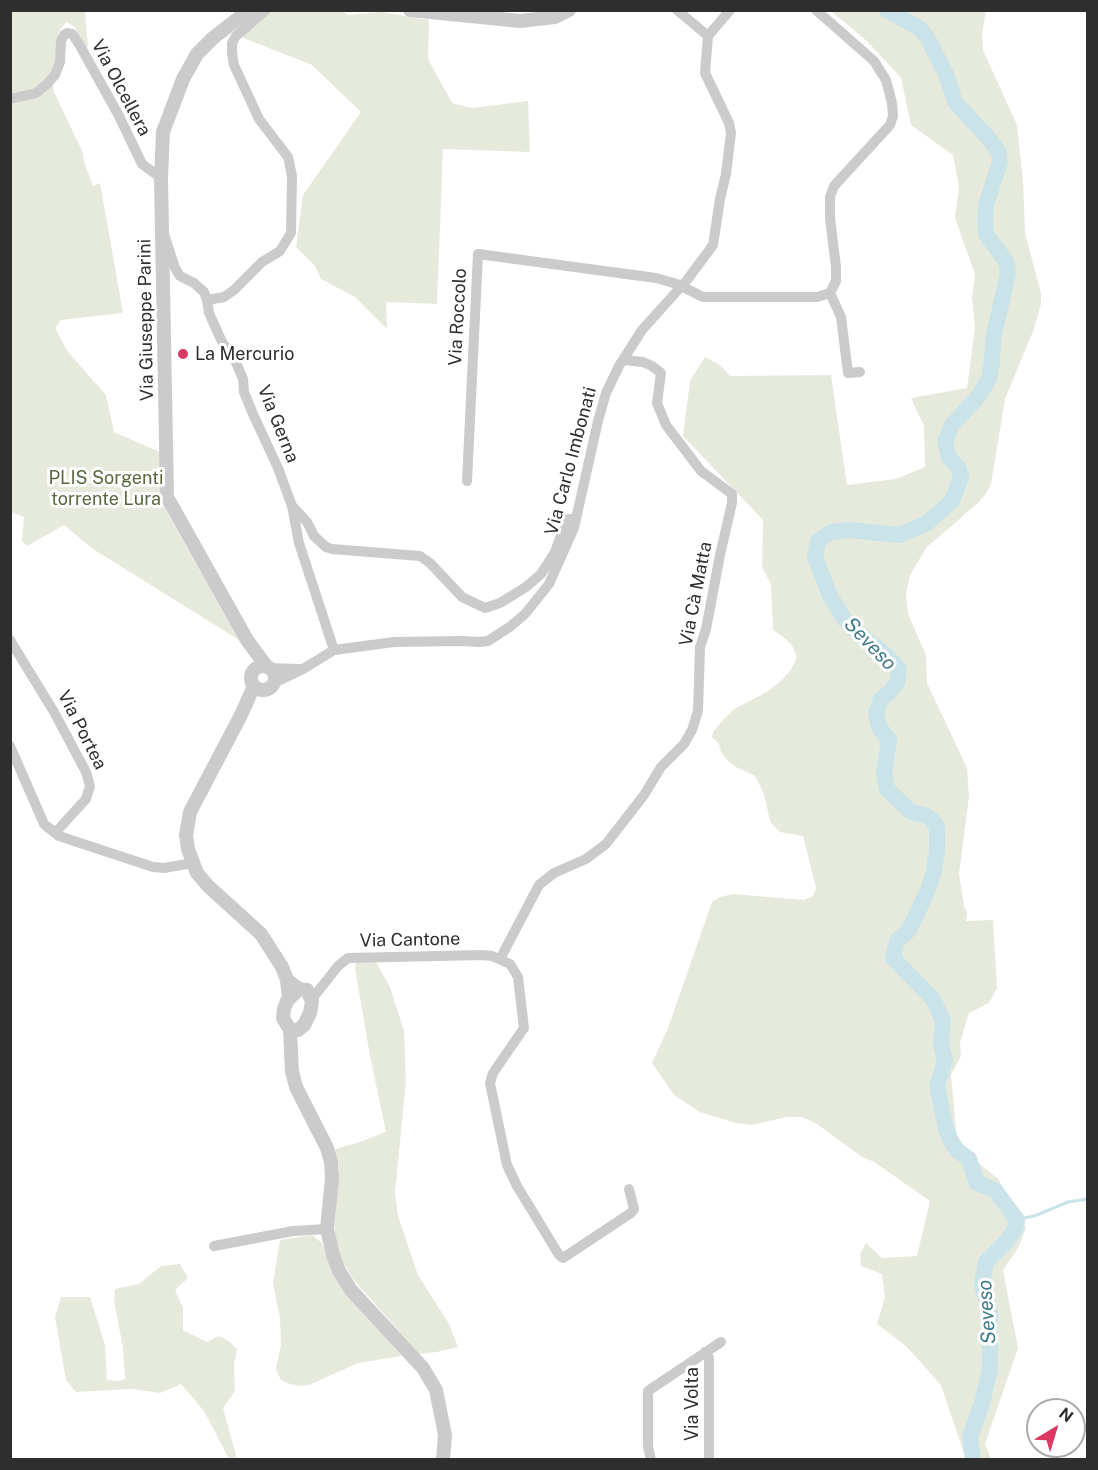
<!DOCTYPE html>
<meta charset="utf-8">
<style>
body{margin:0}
#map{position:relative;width:1098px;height:1470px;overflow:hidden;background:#fff;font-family:"Public Sans",sans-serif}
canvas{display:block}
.frame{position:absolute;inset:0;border:12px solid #2e2e2e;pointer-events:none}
.north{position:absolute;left:1026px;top:1398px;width:60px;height:60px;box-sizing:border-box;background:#fff;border:2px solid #ababab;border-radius:50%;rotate:38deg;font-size:16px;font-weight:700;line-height:24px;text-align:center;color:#2e2e2e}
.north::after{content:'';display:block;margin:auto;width:21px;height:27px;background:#db3962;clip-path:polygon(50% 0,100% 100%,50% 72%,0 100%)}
</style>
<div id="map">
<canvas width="1098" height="1470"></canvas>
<div class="frame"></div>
<div class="north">N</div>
</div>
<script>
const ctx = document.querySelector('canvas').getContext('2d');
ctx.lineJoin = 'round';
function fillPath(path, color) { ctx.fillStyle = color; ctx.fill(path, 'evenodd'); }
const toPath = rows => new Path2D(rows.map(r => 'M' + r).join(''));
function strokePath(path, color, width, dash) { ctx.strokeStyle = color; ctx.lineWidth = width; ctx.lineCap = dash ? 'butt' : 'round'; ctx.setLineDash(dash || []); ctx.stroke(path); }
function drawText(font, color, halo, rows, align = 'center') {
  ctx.font = font + ' "Public Sans",sans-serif'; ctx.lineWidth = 6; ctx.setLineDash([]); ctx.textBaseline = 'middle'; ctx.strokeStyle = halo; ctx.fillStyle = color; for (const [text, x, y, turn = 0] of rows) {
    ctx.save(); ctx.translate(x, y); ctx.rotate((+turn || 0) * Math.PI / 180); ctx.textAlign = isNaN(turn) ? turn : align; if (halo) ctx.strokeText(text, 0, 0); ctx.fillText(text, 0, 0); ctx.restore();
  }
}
fillPath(toPath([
 [11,11,85,11,88,47,84,48,74,26,66,22,58,33,58,58,51,72,54,92,83,153,84,162,93,186,100,183,123,313,61,320,55,328,68,352,106,395,114,432,160,452,161,502,239,640,93,549,64,525,27,546,22,541,24,517,11,512],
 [272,11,343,11,348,15,382,12,429,20,428,59,452,103,472,108,528,101,530,152,443,149,437,304,386,302,387,329,355,297,321,279,315,266,296,247,303,195,361,112,312,65,241,37],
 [831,11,986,11,982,34,983,50,1017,125,1023,180,1025,233,1041,293,1041,304,1034,329,1005,399,991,484,986,494,978,503,926,548,910,575,906,595,908,614,926,655,927,683,967,768,969,796,959,874,964,906,967,912,966,921,993,920,997,988,989,1003,969,1013,960,1042,961,1056,951,1075,957,1141,958,1146,998,1179,1026,1228,1018,1248,1003,1270,1018,1348,985,1444,991,1459,966,1459,941,1385,906,1346,877,1324,885,1297,882,1274,861,1266,860,1254,866,1243,882,1258,917,1256,930,1201,874,1162,862,1157,817,1124,802,1117,786,1117,752,1125,736,1123,700,1112,674,1095,652,1063,668,1028,712,902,720,897,733,894,804,900,813,896,816,888,803,836,780,832,773,825,770,821,764,794,755,776,736,767,727,760,721,752,719,744,712,737,713,732,721,722,734,709,765,693,779,683,790,671,797,658,793,647,787,640,773,630,771,584,762,567,763,520,683,436,690,381,705,357,720,365,730,376,831,375,847,485,896,479,925,467,924,426,911,398,967,388,975,328,972,296,975,274,955,218,959,187,953,155,911,125,901,78,868,42],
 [356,962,376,962,390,987,404,1031,406,1081,395,1192,398,1216,418,1275,449,1324,458,1347,437,1352,419,1354,354,1280,343,1263,335,1240,335,1222,339,1166,335,1149,357,1143,386,1132,370,1056,355,968],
 [312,1235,322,1243,331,1269,343,1288,402,1356,358,1363,309,1385,299,1386,287,1383,281,1380,278,1374,276,1368,281,1345,280,1318,273,1283,280,1240],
 [180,1264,188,1278,175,1290,183,1308,183,1330,207,1342,219,1336,229,1341,237,1349,234,1364,235,1391,223,1408,237,1459,229,1459,204,1411,181,1384,160,1393,133,1389,76,1392,66,1380,55,1317,61,1297,90,1297,105,1345,107,1380,118,1381,125,1379,123,1348,114,1300,115,1289,139,1284,161,1266]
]), '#e6eadc');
strokePath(toPath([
 [1017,1220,1037,1215,1068,1202,1088,1199]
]), '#c9e3e9', 3);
strokePath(toPath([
 [887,10,919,28,927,37,946,74,955,102,992,142,999,153,1000,162,986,205,985,221,986,234,1007,263,1008,274,993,339,992,362,989,379,978,397,952,425,945,442,949,457,958,467,961,477,952,501,927,523,900,535,849,530,831,532,818,541,815,557,830,596,845,620,853,629,886,655,899,669,897,682,890,692,881,699,876,713,879,727,889,740,884,774,887,789,911,812,927,816,932,820,937,827,937,850,934,871,928,890,909,930,897,941,893,958,933,999,943,1021,941,1044,945,1060,937,1086,946,1129,952,1143,958,1151,969,1159,977,1183,995,1190,1017,1220,1016,1227,1008,1240,986,1262,982,1284,990,1314,990,1369,982,1403,970,1437,973,1460]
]), '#c9e3e9', 16);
strokePath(toPath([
 [677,10,708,36],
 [10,99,36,93,47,84,55,75,60,62,61,41,64,35,67,33,72,34,79,44,119,116,142,164,161,178],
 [165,237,175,268,180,276,194,283,204,292,207,300,209,313,223,344,232,353,243,379,244,392,253,414,278,468,292,506,299,543,334,650],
 [830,293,841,317,848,373,860,372],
 [207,300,224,297,234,290,262,262,280,251,291,233,292,176,288,157,259,119,234,65,232,53,232,43,236,36,266,10],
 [467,481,478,254,656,278,677,284,703,297,817,297,830,293,836,281,836,267,830,218,830,197,834,186,890,125,893,116,892,103,886,80,874,61,816,10],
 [293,507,307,522,314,536,326,547,332,549,420,556,430,563,462,597,485,608,500,603,526,587,541,574,555,552,567,519,576,519],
 [10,640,54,712,86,772,90,786,86,799,55,833],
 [269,668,299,669],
 [274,683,303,669,334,650,394,642,460,641,479,642,488,641,511,626,525,614,549,584,574,528,598,421,606,393,619,366,642,330,687,280,713,245,720,199,726,174,731,133,729,123,705,73,708,36,730,10],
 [10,746,44,824,59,836,153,867,164,868,193,863],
 [500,959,539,885,554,873,586,859,606,844,644,795,661,767,684,744,692,730,698,711,700,647,706,629,720,555,732,503,732,494,701,471,666,425,657,403,661,373,652,366,643,362,624,360],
 [312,999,338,966,348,958,482,955,492,956,510,964,518,977,524,1028,493,1073,490,1083,507,1165,517,1186,559,1255,563,1258,631,1213,634,1209,629,1189],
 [214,1246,293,1231,327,1229],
 [705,1352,709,1358,709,1457],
 [651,1460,648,1446,648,1391,721,1342]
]), '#cbcbcb', 10);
strokePath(toPath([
 [249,10,213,38,197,54,183,79,163,132,161,178,167,497,247,640,266,666],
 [410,10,520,21,555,17,569,10],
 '251 678a12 12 0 1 1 24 0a12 12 0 1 1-24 0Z',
 [254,686,241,715,190,812,186,835,188,849,197,873,208,886,261,934,282,967,287,980,289,999],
 [287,980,299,989,307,990,312,1001,310,1013,304,1025,298,1030,290,1030,283,1018,284,1009,287,1001,299,989],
 [290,1030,292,1071,296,1087,327,1148,331,1162,332,1178,327,1229,333,1255,339,1271,351,1290,423,1368,436,1390,445,1435,443,1460]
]), '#cbcbcb', 14);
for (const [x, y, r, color] of [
 [183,354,6,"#db3962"]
]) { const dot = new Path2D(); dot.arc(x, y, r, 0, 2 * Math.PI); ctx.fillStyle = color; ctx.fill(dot); strokePath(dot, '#fff', 2); }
drawText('18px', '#2e2e2e', '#fff', [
 ["Via Olcellera",121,88,62],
 ["Via Roccolo",458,317,-87],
 ["Via Giuseppe Parini",146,320,-91],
 ["Via Gerna",278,424,68],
 ["Via Carlo Imbonati",571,461,-75],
 ["Via Cà Matta",696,594,-79],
 ["Via Portea",82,730,63],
 ["Via Cantone",410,940,-1],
 ["Via Volta",692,1404,-90]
]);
drawText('18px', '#2e2e2e', '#fff', [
 ["La Mercurio",195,354]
], 'left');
drawText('18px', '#58673e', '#fff', [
 ["PLIS Sorgenti",106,478],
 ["torrente Lura",106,499]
]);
drawText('italic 20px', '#407b8b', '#fff', [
 ["Seveso",870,644,46],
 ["Seveso",987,1312,-94]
]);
</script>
